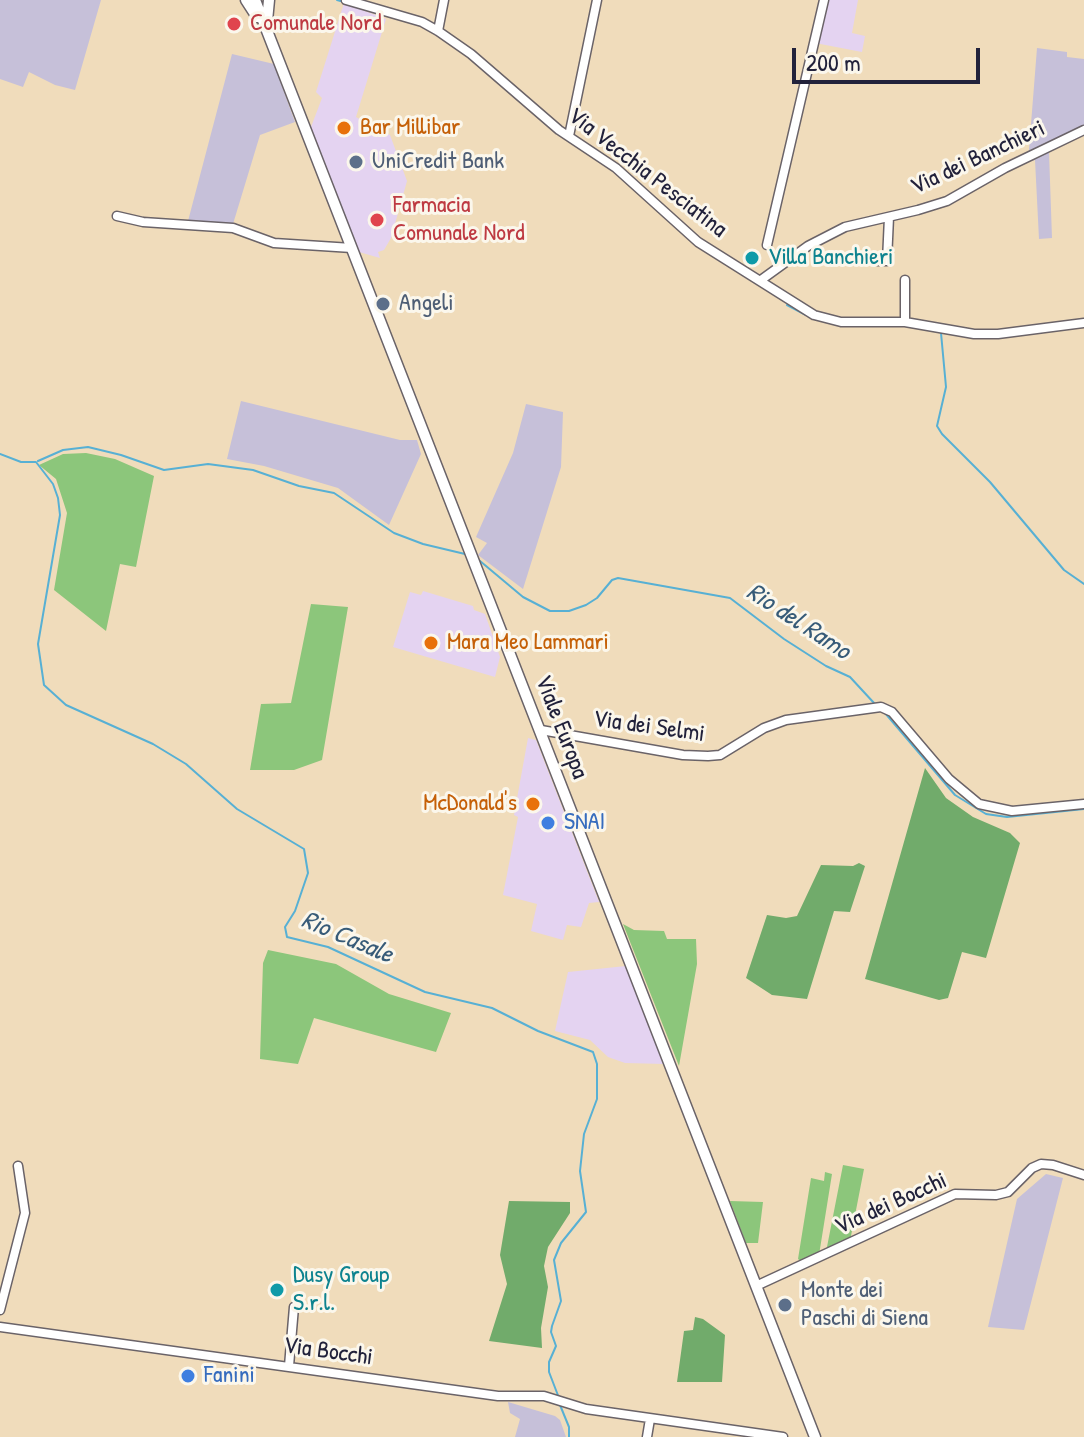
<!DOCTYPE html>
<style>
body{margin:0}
#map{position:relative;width:1084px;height:1437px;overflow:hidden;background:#f0dcbb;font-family:"Patrick Hand",sans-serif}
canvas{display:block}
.scale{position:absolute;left:792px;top:48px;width:188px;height:36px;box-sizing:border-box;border:4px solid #22223b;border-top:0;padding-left:10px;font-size:24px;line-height:28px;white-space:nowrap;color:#22223b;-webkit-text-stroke:6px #fbf7ec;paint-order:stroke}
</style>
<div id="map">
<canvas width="1084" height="1437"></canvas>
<div class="scale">200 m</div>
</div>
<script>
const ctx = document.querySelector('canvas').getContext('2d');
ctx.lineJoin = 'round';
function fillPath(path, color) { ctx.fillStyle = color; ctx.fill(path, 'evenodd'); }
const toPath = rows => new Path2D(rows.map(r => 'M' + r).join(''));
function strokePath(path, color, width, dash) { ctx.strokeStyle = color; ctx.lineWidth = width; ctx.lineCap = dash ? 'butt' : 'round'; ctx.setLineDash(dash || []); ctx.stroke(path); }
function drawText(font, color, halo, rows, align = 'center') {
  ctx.font = font + ' "Patrick Hand",sans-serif'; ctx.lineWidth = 6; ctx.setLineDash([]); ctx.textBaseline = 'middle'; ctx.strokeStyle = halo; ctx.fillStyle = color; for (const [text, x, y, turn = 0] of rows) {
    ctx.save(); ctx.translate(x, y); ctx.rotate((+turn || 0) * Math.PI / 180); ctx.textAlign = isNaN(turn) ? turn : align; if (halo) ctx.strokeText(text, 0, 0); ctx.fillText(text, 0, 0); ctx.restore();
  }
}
fillPath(toPath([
 [820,0,858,0,852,33,865,36,862,52,810,42],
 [344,3,386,19,356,117,390,135,407,181,391,238,384,250,378,252,380,258,359,252,311,127,322,98,316,92],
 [423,591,473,606,474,610,485,614,500,657,495,677,393,647,410,592,421,595],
 [528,738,536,740,599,902,589,903,581,927,567,925,563,940,531,931,537,904,503,895,518,817,514,815],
 [626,966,661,1055,665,1064,625,1063,608,1057,590,1040,555,1031,568,972]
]), '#e4d3f1');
fillPath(toPath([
 [0,0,101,0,75,90,55,85,29,72,23,87,0,79],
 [1037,48,1067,52,1067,57,1084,59,1084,134,1049,152,1052,238,1039,239,1035,160,1028,162],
 [232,54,274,64,295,122,260,135,233,224,188,221],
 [241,401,400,440,417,440,421,454,389,525,338,488,264,466,227,459],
 [526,404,563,412,561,467,523,589,478,555,487,543,476,537,513,453],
 [1046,1174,1063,1178,1024,1330,988,1327,1017,1199],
 [508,1402,555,1416,560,1420,566,1437,515,1437,520,1419,510,1413]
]), '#c6c0d9');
fillPath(toPath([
 [86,453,115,459,154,476,136,567,120,564,106,631,54,590,67,513,56,479,39,465,63,454],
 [311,604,348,607,322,760,294,770,250,770,261,704,291,703],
 [623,924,634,930,664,931,667,939,696,939,697,964,679,1066],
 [268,950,336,964,389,994,451,1013,436,1052,314,1018,298,1064,260,1059,263,963],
 [843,1165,864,1169,850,1241,826,1252],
 [825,1172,832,1174,819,1255,802,1262,798,1259,811,1178,824,1181],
 [730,1201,763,1202,758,1243,746,1243]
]), '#8cc67b');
fillPath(toPath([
 [925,768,946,798,973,817,1010,833,1020,843,986,958,962,952,948,998,939,1000,865,979],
 [859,863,865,866,850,912,834,911,807,999,772,995,746,978,767,915,786,918,797,916,821,865,853,866],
 [509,1201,570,1202,570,1213,548,1247,544,1266,548,1287,541,1328,542,1348,489,1341,507,1284,500,1255],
 [695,1317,703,1319,725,1335,722,1382,677,1382,684,1331,693,1330]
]), '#71ab6b');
strokePath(toPath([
 [337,0,344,2],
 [506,89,546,124],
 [787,305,806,315],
 [941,333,946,387,937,426,942,434,990,482,1064,570,1084,584],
 [0,454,21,462,36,462,53,484,58,498,60,515,38,644,44,685,66,705,153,744,186,764,237,809,304,849,308,873,295,911,285,927,287,937,328,947,425,992,492,1008,538,1031,593,1052,597,1064,597,1099,584,1134,580,1171,586,1212,561,1243,554,1260,561,1301,552,1326,551,1332,556,1346,549,1362,549,1372,559,1398],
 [38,461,63,450,88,447,121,455,164,470,208,464,253,470,299,486,334,493,394,533,423,544,465,554],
 [480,561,523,597,550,611,569,611,586,605,597,598,612,580,618,578,730,598,784,639,826,666,850,677,874,703],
 [885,713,955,795,986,814,1007,817,1084,809],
 [560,1405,569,1427,569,1437]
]), '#57b0d4', 2);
const minor = toPath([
 [346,0,422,22,438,31,471,54,559,130,616,168,698,242,814,315,841,322,905,322,974,334,998,334,1084,323],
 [438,31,444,0],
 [569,136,597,0],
 [117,216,143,222,233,228,274,243,352,248],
 [767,245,824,0],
 [878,261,887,261,889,217],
 [761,280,808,246,845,227,918,210,947,201,1005,168,1084,130],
 [905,280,905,322],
 [541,730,683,755,708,756,720,755,764,728,786,720,881,707,892,712,949,779,979,804,1012,811,1084,804],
 [756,1286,955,1194,996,1195,1008,1192,1032,1168,1041,1164,1053,1165,1084,1175],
 [0,1310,25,1213,18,1166],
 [0,1327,498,1396,544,1396,586,1409,783,1437],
 [289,1366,294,1307],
 [647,1437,650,1419]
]);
const major = toPath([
 [246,0,257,17],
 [255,0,815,1437],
 [267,21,269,0]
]);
strokePath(minor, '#6a6368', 11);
strokePath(major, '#6a6368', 13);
strokePath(minor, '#fff', 8);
strokePath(major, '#fff', 10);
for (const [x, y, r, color] of [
 [234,24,8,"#e0444e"],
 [344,128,8,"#e8710a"],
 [356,162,8,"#5c6f8a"],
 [377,220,8,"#e0444e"],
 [752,258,8,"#0f9aa8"],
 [383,304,8,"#5c6f8a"],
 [431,643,8,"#e8710a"],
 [533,804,8,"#e8710a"],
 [548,823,8,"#3f7fe0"],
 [277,1290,8,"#0f9aa8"],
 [785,1305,8,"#5c6f8a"],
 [188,1376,8,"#3f7fe0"]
]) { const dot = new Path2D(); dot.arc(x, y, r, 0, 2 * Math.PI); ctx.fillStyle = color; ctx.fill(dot); strokePath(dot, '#fbf7ec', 3); }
drawText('24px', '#be3a42', '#fbf7ec', [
 ["Comunale Nord",250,24],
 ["Farmacia",393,206],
 ["Comunale Nord",393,234]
], 'left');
drawText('24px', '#c56008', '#fbf7ec', [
 ["Bar Millibar",360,128],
 ["Mara Meo Lammari",447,643],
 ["McDonald's",517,804,"right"]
], 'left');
drawText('24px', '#22223b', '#fbf7ec', [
 ["Via dei Banchieri",978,158,-25],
 ["Via Vecchia Pesciatina",647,173,38],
 ["Viale Europa",561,727,69],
 ["Via dei Selmi",649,727,8],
 ["Via dei Bocchi",891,1204,-24],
 ["Via Bocchi",328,1352,8]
]);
drawText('24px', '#4e5e75', '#fbf7ec', [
 ["UniCredit Bank",372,162],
 ["Angeli",399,304],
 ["Monte dei",801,1291],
 ["Paschi di Siena",801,1319]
], 'left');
drawText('24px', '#0d838f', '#fbf7ec', [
 ["Villa Banchieri",768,258],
 ["Dusy Group",293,1276],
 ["S.r.l.",293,1304]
], 'left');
drawText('24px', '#366cbe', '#fbf7ec', [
 ["SNAI",564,823],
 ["Fanini",204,1376]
], 'left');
drawText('italic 26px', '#375b78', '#fbf7ec', [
 ["Rio del Ramo",798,622,33],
 ["Rio Casale",347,938,23]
]);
</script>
